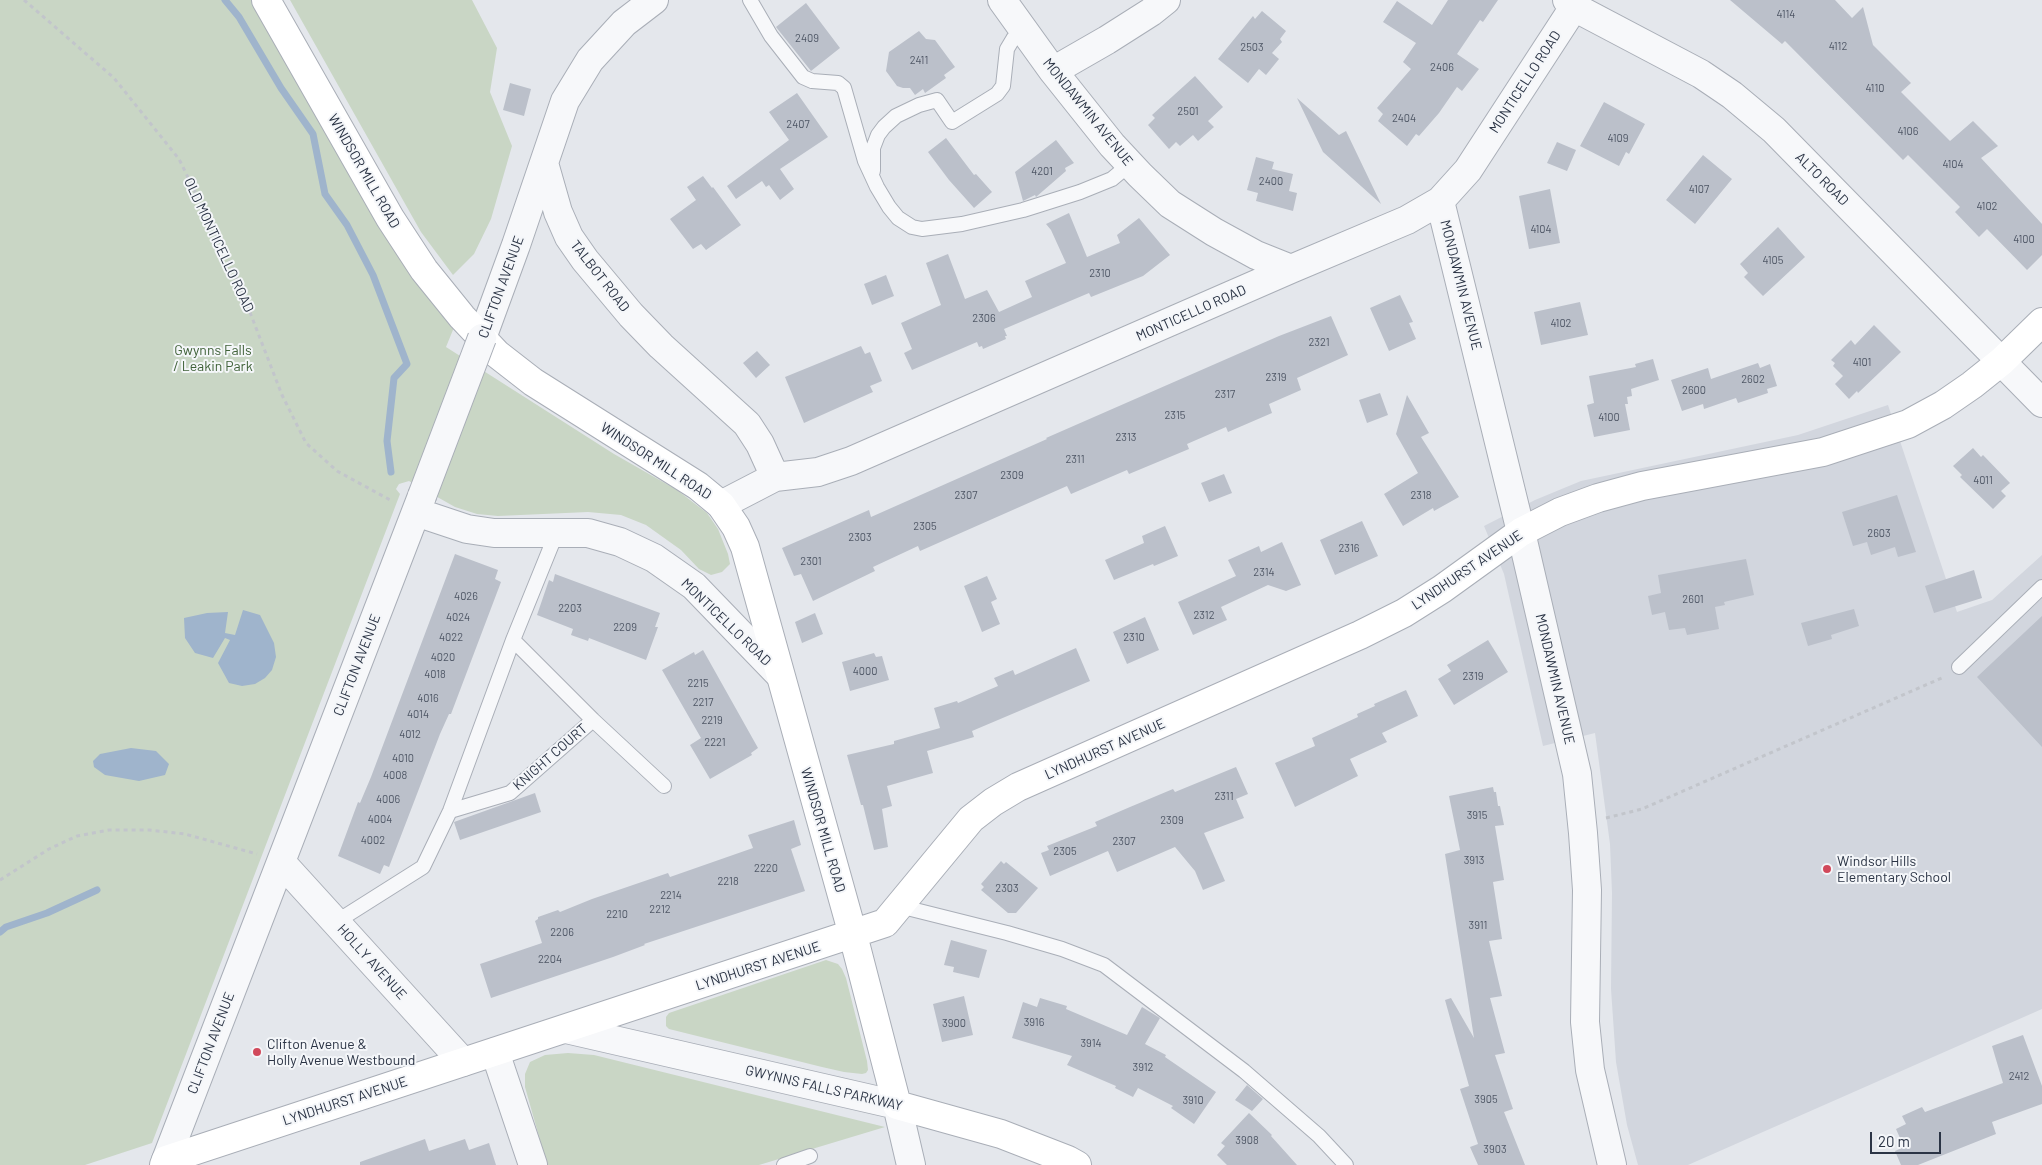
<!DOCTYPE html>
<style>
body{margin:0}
#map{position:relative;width:2042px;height:1165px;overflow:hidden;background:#e4e7ec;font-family:Barlow,sans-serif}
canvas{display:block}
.scale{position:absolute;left:1870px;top:1132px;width:71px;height:22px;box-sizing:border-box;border:2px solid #2b3445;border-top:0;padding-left:6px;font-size:15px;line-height:18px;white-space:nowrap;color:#2b3445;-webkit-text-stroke:4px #f4f6f9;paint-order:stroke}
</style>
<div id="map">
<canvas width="2042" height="1165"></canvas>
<div class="scale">20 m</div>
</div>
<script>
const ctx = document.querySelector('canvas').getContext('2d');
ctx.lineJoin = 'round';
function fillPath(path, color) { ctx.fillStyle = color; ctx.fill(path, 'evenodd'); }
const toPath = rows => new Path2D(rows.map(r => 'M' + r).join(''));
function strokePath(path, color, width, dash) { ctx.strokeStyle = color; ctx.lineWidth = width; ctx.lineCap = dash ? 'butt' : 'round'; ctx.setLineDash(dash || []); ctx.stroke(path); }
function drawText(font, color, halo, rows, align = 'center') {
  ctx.font = font + ' Barlow,sans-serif'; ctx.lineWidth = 4; ctx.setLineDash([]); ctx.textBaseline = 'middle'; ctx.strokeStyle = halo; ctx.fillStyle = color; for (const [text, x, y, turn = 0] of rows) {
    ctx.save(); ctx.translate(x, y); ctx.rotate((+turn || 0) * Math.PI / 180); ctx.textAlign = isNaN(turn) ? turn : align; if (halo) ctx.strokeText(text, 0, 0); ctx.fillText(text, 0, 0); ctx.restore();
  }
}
fillPath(toPath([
 [1888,405,1957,612,1992,600,2042,555,2042,1009,1688,1165,1638,1165,1627,1125,1616,1062,1611,989,1612,893,1610,844,1595,733,1543,746,1504,574,1484,526,1535,500,1581,481,1798,435]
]), '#d2d6de');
fillPath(toPath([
 [0,0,254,0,455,325,446,347,614,454,677,490,707,513,718,529,728,554,730,564,722,572,711,575,699,569,681,550,646,525,621,515,588,512,498,516,477,514,455,507,409,481,399,484,396,489,400,494,152,1143,85,1165,0,1165],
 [290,0,472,0,497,48,490,92,512,146,491,219,474,254,453,275,421,232],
 [826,960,838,964,842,969,846,978,867,1061,868,1070,866,1073,862,1074,844,1072,822,1067,669,1029,666,1026,666,1017,669,1013],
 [568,1053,594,1055,885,1127,759,1165,547,1165,525,1087,525,1074,530,1062,545,1055]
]), '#c9d6c5');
fillPath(toPath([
 [243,610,260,615,274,643,276,657,272,670,265,678,255,684,242,686,229,683,218,663,230,640,225,638,213,658,195,653,185,638,184,618,207,613,228,612,225,633,235,635],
 [131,748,156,751,169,764,165,775,139,781,105,775,94,767,93,761,100,754]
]), '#9fb4cc');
strokePath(toPath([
 [225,0,239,17,281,88,313,134,325,194,347,225,373,275,407,364,394,378,387,441,391,472],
 [0,932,6,927,47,913,97,890]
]), '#9fb4cc', 7);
fillPath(toPath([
 [1448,0,1498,0,1483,22,1480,20,1457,54,1479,69,1462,91,1457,87,1439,113,1419,136,1416,134,1407,146,1378,121,1383,114,1377,108,1411,69,1403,62,1416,43,1383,22,1397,1,1432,25],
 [1730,0,1835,0,1852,18,1863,7,1873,45,1911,83,1901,92,1950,141,1973,121,1998,146,1981,158,2042,224,2042,255,2027,270,1987,229,1979,237,1955,212,1960,207,1908,155,1903,160,1785,41,1782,44],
 [806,3,840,48,811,71,776,27],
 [1262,11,1286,31,1280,39,1282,42,1272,53,1279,59,1266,75,1259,69,1248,83,1218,59,1253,16,1255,19],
 [919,31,926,39,935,40,955,67,944,75,946,78,925,93,923,89,915,95,910,88,903,88,897,86,886,71,889,52],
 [1195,76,1223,107,1208,121,1214,127,1198,141,1193,135,1180,146,1176,142,1169,149,1148,125,1155,118,1152,115],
 [510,83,531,89,524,116,503,110],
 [797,93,828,137,780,169,794,189,780,200,769,185,766,187,762,181,736,199,727,186,789,140,769,112],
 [1297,98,1339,135,1346,131,1381,204,1323,152],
 [1604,102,1645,124,1629,154,1626,152,1619,166,1580,146],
 [946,138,974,175,976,174,992,192,974,208,949,180,928,152],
 [1056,140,1074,163,1065,168,1066,171,1036,197,1035,195,1023,201,1015,172],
 [1557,142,1576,150,1567,171,1547,163],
 [1703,155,1732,179,1695,224,1666,200],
 [1256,157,1274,162,1272,169,1293,174,1289,191,1297,193,1293,211,1256,201,1258,193,1247,190],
 [703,176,712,188,713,187,741,225,706,250,701,244,693,249,670,219,696,200,687,187],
 [1550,189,1560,243,1529,249,1519,196],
 [1069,213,1087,257,1120,243,1117,235,1139,218,1170,255,1143,276,1091,297,1089,293,1004,329,1007,336,1005,336,1006,339,983,349,982,346,979,347,977,342,912,370,904,353,912,349,901,323,941,305,926,263,948,254,965,299,987,290,999,312,1032,297,1025,281,1066,263,1051,230,1046,224],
 [1778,227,1805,257,1763,296,1744,277,1748,273,1740,264],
 [886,275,894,296,872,305,864,284],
 [1400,295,1413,322,1409,323,1416,339,1389,351,1370,308],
 [1580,302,1588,335,1541,345,1534,312],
 [1331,316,1348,355,1297,378,1301,390,1269,404,1272,413,1228,432,1226,427,1187,444,1189,449,1129,474,1127,470,1071,494,1067,486,920,551,918,546,873,567,875,571,813,601,801,574,794,576,782,548,869,510,871,517,1047,439,1046,438,1279,336],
 [1874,325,1901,352,1858,393,1857,391,1849,399,1835,384,1843,376,1833,366,1835,363,1831,360,1851,340,1855,345],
 [861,346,865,354,870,352,882,381,870,386,873,392,804,423,785,377],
 [757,351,770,365,756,378,743,363],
 [1653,359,1659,380,1631,389,1632,396,1627,397,1628,404,1625,404,1630,430,1594,437,1587,405,1594,403,1589,376,1636,367,1635,364],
 [1758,363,1760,368,1770,364,1777,386,1767,389,1768,393,1738,403,1736,398,1704,409,1703,404,1682,411,1671,380,1708,368,1711,379],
 [1380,393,1388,415,1367,423,1359,400],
 [1407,395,1429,433,1421,437,1459,497,1434,511,1433,508,1403,526,1384,494,1418,473,1396,434],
 [1973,448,1981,457,1983,455,2010,483,2001,491,2006,496,1993,509,1960,477,1962,475,1953,466],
 [1224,474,1232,493,1209,502,1201,483],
 [1897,495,1916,552,1898,557,1895,547,1871,555,1867,542,1853,546,1842,512],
 [1362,521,1378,556,1335,575,1320,540],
 [1165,526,1178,556,1154,566,1153,564,1114,580,1105,560,1144,543,1142,536],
 [1282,542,1301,585,1286,591,1268,585,1221,607,1227,620,1193,635,1178,602,1236,576,1228,560,1259,546,1261,552],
 [455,554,498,570,495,579,501,582,451,714,449,714,440,734,389,867,384,865,380,874,338,856,358,802,360,803,371,777],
 [1746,559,1754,595,1724,602,1725,605,1715,607,1719,629,1687,635,1685,628,1669,630,1665,612,1652,615,1648,596,1661,593,1658,575],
 [1974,570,1982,598,1934,613,1925,586],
 [555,574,660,613,655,627,658,627,646,660,589,638,588,641,571,635,573,629,537,615,549,580,553,582],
 [987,576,997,599,991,602,1000,624,982,632,964,586],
 [1854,609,1859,626,1831,635,1832,639,1808,646,1801,623],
 [815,613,823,634,802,643,795,622],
 [2042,616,2042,747,1977,677],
 [1145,617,1159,650,1127,664,1113,632],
 [1488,640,1508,672,1454,705,1438,679,1451,671,1447,665],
 [1076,648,1090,681,972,731,974,737,927,751,933,773,887,786,892,806,882,809,888,847,874,850,863,805,861,805,847,755,894,744,894,741,940,728,934,708,957,701,958,703,998,686,994,678,1013,670,1015,675],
 [703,650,758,748,751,753,752,755,710,779,690,745,701,738,662,670,694,652,695,655],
 [874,653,876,657,882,656,889,680,850,691,842,662],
 [1406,690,1418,716,1382,733,1387,742,1350,759,1358,776,1295,807,1275,763,1315,746,1312,738,1358,717,1357,714,1375,706,1374,704],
 [1236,767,1248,794,1236,799,1244,818,1204,833,1225,881,1203,890,1195,871,1175,847,1117,872,1108,851,1050,876,1041,853,1049,850,1047,846,1097,826,1095,822,1130,807,1173,789,1175,792],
 [1493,787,1494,792,1496,792,1498,806,1500,806,1504,825,1495,826,1504,880,1493,882,1502,939,1489,941,1502,996,1490,998,1505,1053,1495,1055,1513,1109,1504,1112,1525,1165,1478,1165,1470,1147,1478,1144,1460,1089,1469,1086,1445,1000,1451,998,1474,1038,1445,854,1460,850,1449,796],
 [535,793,541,812,460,840,454,822],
 [794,820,801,845,791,849,805,891,644,944,645,945,613,957,491,998,480,964,542,943,535,921,538,919,538,917,558,910,560,912,592,899,668,873,670,877,753,848,748,835],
 [1001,861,1004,864,1006,862,1038,888,1016,913,1008,913,981,890,984,887,981,884],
 [951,940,987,950,979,978,953,972,954,967,944,965],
 [964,996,973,1035,942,1042,933,1004],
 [1040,998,1067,1006,1066,1009,1127,1035,1142,1007,1160,1018,1145,1044,1166,1055,1165,1057,1216,1092,1194,1124,1171,1108,1173,1106,1138,1088,1133,1097,1115,1088,1116,1086,1067,1065,1072,1056,1012,1038,1023,1002,1037,1007],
 [2023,1035,2042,1086,2042,1104,1992,1122,1996,1134,1918,1165,1901,1165,1895,1151,1904,1147,1896,1129,1906,1124,1902,1116,1922,1107,1925,1112,2003,1083,1992,1046],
 [1247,1085,1263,1099,1252,1111,1235,1100],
 [1249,1113,1272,1135,1271,1136,1297,1165,1227,1165,1217,1155,1225,1146,1221,1143],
 [425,1139,429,1151,465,1139,469,1150,489,1143,496,1165,360,1165,360,1162]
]), '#bbc0ca');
const lane = toPath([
 [750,0,771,36,803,77,812,81,838,83,844,88,865,161,877,187,889,207,898,218,912,227,922,229,962,224,1023,210,1080,192,1112,179,1130,164],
 [873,171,873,148,878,135,884,127,896,116,919,105,937,100,952,122,997,94,1003,86,1007,49,1013,39,1023,28],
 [513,640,593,720,664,786],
 [1959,667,2042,587],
 [450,811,510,793,593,720],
 [899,906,1007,933,1062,949,1104,965,1244,1071,1319,1136,1346,1165],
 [336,922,423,867,450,811,513,640,556,534],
 [784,1165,810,1156]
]);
const street = toPath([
 [1002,0,1053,71,1112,145,1140,175,1170,204,1214,232,1256,255,1291,269],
 [1567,0,1574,7,1701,74,1732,95,1774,130,2042,403],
 [1053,71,1107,40,1151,12,1166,0],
 [544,163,558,212,569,237,585,260,631,315,661,346,747,424,760,444,775,477],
 [1440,201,1521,532,1577,774,1583,833,1587,890,1585,1022,1590,1070,1612,1165],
 [482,338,516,245,565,101,590,60,624,23,654,0],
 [721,505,775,477,818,472,851,461,1291,269,1407,220,1440,201,1468,170,1574,7],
 [416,512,467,529,494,533,588,533,620,542,654,558,694,586,778,673],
 [281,862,463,1062],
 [566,1029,897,1105,911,1165],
 [495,1052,533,1165],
 [166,1160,422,496]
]);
const secondary = toPath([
 [266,0,390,218,424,270,462,317,497,354,533,382,698,486,721,505,736,527,745,547,853,935,897,1105,1001,1134,1068,1160,1077,1165],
 [164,1165,166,1160,885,923,971,819,993,802,1018,787,1360,635,1404,613,1442,589,1521,532,1560,512,1598,498,1642,486,1823,452,1908,424,1943,405,1972,385,2002,361,2042,322]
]);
strokePath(lane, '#a9aeb7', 16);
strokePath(street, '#a9aeb7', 30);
strokePath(secondary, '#a9aeb7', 30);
strokePath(toPath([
 [24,0,114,78,179,159,234,271,282,395,306,443,337,471,392,501],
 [1606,818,1642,809,1944,677],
 [0,880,49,849,77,836,109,830,149,830,185,834,257,854]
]), '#c2c5cb', 3, [4, 4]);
strokePath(lane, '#f7f8fa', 14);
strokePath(street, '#f7f8fa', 28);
strokePath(secondary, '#fff', 28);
const streetBridge = toPath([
 [422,496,482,338]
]);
strokePath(streetBridge, '#a9aeb7', 30, []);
strokePath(streetBridge, '#f7f8fa', 28);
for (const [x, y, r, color] of [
 [1827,869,5,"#d1495b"],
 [257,1052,5,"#d1495b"]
]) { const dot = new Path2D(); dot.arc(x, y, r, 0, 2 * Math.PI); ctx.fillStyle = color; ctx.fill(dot); strokePath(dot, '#f4f6f9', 2); }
drawText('11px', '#4f5766', null, [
 ["4114",1786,14],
 ["2409",807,38],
 ["4112",1838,46],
 ["2503",1252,47],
 ["2411",919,60],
 ["2406",1442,67],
 ["4110",1875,88],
 ["2501",1188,111],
 ["2404",1404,118],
 ["2407",798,124],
 ["4106",1908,131],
 ["4109",1618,138],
 ["4104",1953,164],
 ["4201",1042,171],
 ["2400",1271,181],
 ["4107",1699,189],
 ["4102",1987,206],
 ["4104",1541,229],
 ["4100",2024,239],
 ["4105",1773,260],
 ["2310",1100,273],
 ["2306",984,318],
 ["4102",1561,323],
 ["2321",1319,342],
 ["4101",1862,362],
 ["2319",1276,377],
 ["2602",1753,379],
 ["2600",1694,390],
 ["2317",1225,394],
 ["2315",1175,415],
 ["4100",1609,417],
 ["2313",1126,437],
 ["2311",1075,459],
 ["2309",1012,475],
 ["4011",1983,480],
 ["2307",966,495],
 ["2318",1421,495],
 ["2305",925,526],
 ["2603",1879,533],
 ["2303",860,537],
 ["2316",1349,548],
 ["2301",811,561],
 ["2314",1264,572],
 ["4026",466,596],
 ["2601",1693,599],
 ["2203",570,608],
 ["2312",1204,615],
 ["4024",458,617],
 ["2209",625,627],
 ["4022",451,637],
 ["2310",1134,637],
 ["4020",443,657],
 ["4000",865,671],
 ["4018",435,674],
 ["2319",1473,676],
 ["2215",698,683],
 ["4016",428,698],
 ["2217",703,702],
 ["4014",418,714],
 ["2219",712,720],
 ["4012",410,734],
 ["2221",715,742],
 ["4010",403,758],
 ["4008",395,775],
 ["2311",1224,796],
 ["4006",388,799],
 ["3915",1477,815],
 ["4004",380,819],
 ["2309",1172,820],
 ["4002",373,840],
 ["2307",1124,841],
 ["2305",1065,851],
 ["3913",1474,860],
 ["2220",766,868],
 ["2218",728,881],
 ["2303",1007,888],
 ["2214",671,895],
 ["2212",660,909],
 ["2210",617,914],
 ["3911",1478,925],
 ["2206",562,932],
 ["2204",550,959],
 ["3916",1034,1022],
 ["3900",954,1023],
 ["3914",1091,1043],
 ["3912",1143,1067],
 ["2412",2019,1076],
 ["3905",1486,1099],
 ["3910",1193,1100],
 ["3908",1247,1140],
 ["3903",1495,1149]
]);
drawText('14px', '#2b3445', '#f4f6f9', [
 ["MONTICELLO ROAD",1525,82,-57],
 ["MONDAWMIN AVENUE",1088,112,51],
 ["WINDSOR MILL ROAD",364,171,60],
 ["ALTO ROAD",1822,179,45],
 ["OLD MONTICELLO ROAD",219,245,65],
 ["TALBOT ROAD",600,276,52],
 ["MONDAWMIN AVENUE",1461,285,76],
 ["CLIFTON AVENUE",501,287,-70],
 ["MONTICELLO ROAD",1191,313,-24],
 ["WINDSOR MILL ROAD",656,461,33],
 ["LYNDHURST AVENUE",1467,570,-34],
 ["MONTICELLO ROAD",726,622,44],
 ["CLIFTON AVENUE",357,665,-69],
 ["MONDAWMIN AVENUE",1555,679,77],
 ["LYNDHURST AVENUE",1105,749,-24],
 ["KNIGHT COURT",550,757,-41],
 ["WINDSOR MILL ROAD",823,830,74],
 ["HOLLY AVENUE",372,962,48],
 ["LYNDHURST AVENUE",758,966,-18],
 ["CLIFTON AVENUE",211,1043,-69],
 ["GWYNNS FALLS PARKWAY",824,1088,13],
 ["LYNDHURST AVENUE",345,1101,-18]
]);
drawText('14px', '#3f6138', '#f4f6f9', [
 ["Gwynns Falls",213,350],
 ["/ Leakin Park",213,366]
]);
drawText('14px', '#2b3445', '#f4f6f9', [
 ["Windsor Hills",1837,861],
 ["Elementary School",1837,877],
 ["Clifton Avenue &",267,1044],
 ["Holly Avenue Westbound",267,1060]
], 'left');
</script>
